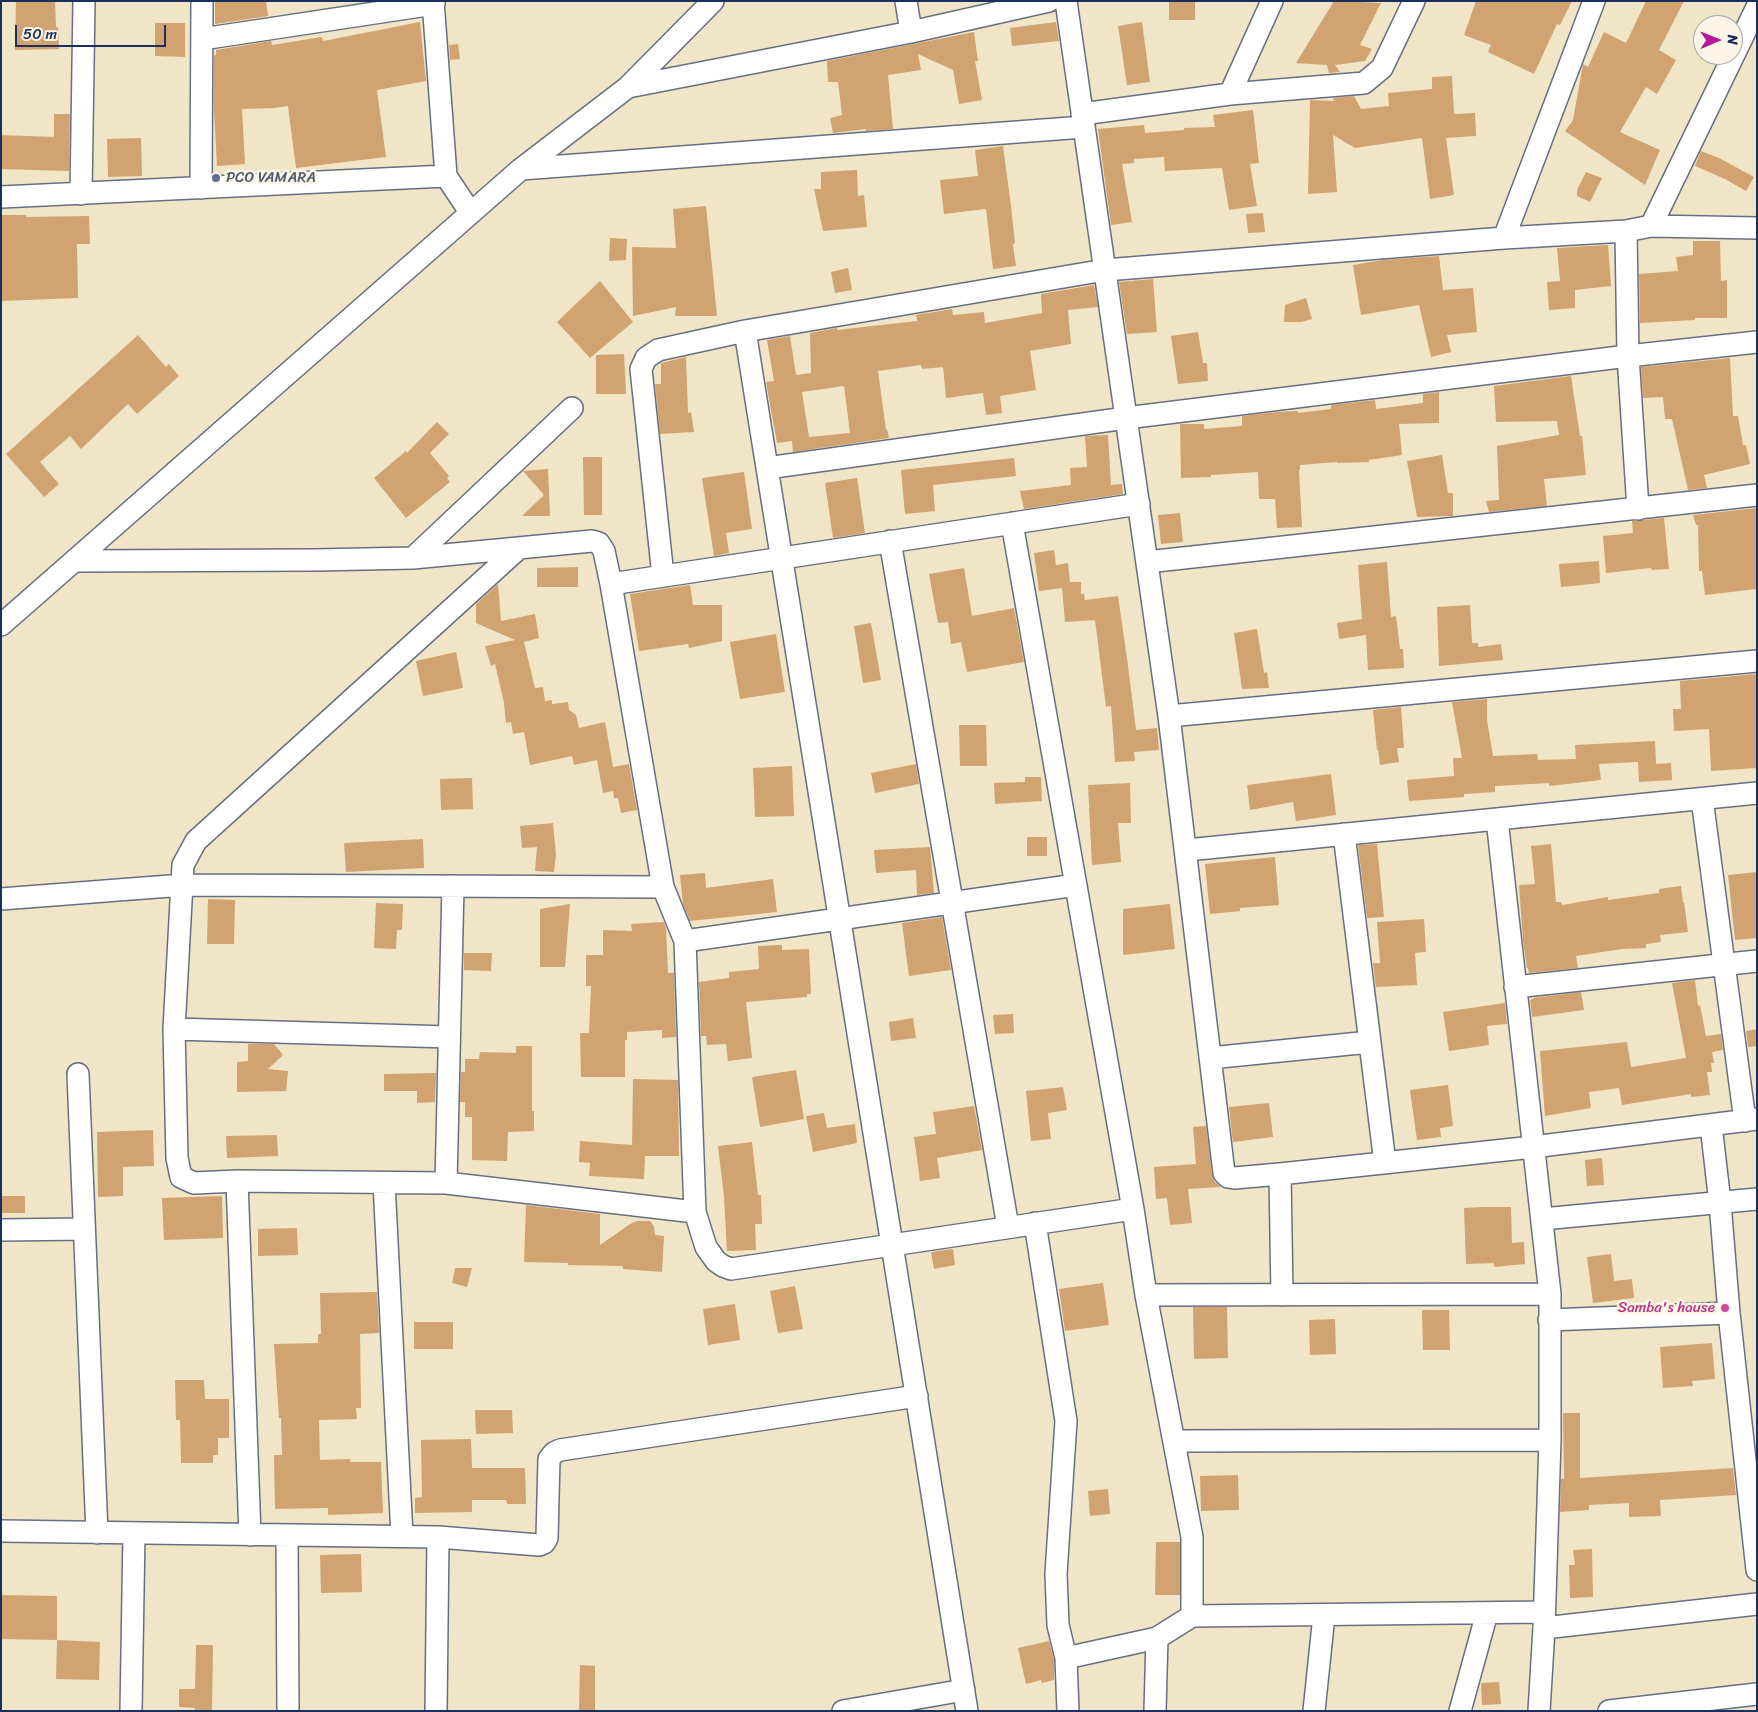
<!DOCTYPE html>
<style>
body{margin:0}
#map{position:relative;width:1758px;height:1712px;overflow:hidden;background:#f0e5c6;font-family:Sriracha,sans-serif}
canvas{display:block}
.frame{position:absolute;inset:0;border:2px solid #1b2f5e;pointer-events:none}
.north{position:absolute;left:1693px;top:15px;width:50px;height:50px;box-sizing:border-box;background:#fcf5e5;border:1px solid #a2a6af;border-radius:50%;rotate:89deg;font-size:14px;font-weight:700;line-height:20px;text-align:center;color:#1b2f5e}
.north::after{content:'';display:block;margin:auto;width:18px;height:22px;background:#b5179e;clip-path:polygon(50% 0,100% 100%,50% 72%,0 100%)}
.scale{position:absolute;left:15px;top:25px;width:151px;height:22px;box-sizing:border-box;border:2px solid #1b2f5e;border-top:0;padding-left:6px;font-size:15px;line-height:18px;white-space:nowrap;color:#1b2f5e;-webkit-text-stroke:4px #fcf5e5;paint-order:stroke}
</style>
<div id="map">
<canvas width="1758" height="1712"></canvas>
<div class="frame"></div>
<div class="north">N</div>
<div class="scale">50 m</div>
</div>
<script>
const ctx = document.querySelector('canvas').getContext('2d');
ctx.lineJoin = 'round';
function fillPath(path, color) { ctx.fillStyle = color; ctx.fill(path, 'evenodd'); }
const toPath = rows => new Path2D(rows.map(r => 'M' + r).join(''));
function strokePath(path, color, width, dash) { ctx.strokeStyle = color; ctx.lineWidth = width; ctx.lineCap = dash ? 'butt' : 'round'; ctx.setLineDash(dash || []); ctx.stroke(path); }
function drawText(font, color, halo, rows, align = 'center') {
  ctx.font = font + ' Sriracha,sans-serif'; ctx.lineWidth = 5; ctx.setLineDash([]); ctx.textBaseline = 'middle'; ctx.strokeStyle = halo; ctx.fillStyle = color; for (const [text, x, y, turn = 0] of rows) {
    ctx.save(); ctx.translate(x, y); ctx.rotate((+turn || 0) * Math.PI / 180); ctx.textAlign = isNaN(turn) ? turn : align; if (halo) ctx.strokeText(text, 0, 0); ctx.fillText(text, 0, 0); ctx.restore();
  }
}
fillPath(toPath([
 [16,1,55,1,56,27,58,27,59,49,15,50],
 [215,1,266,1,268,16,215,24],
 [1169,1,1195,1,1195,20,1169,20],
 [1334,1,1381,3,1360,45,1372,49,1365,61,1335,65,1340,72,1329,73,1327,65,1296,63],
 [1476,1,1572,1,1560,25,1557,24,1534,74,1488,52,1491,45,1464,35],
 [1646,1,1684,1,1659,50,1676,60,1657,94,1646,87,1620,132,1660,150,1645,185,1565,131,1573,120,1583,64,1588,67,1604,32,1626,43],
 [420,22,426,81,377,90,386,157,296,168,288,106,275,108,242,109,245,164,217,166,214,109,214,55,216,55,216,50,271,41,272,45,322,37,323,41],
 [1056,22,1059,41,1012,46,1010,28],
 [1142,22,1150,82,1127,85,1118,26],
 [155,23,185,23,185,57,155,56],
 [974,32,978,61,975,61,982,100,959,104,953,70,918,54,921,70,888,75,893,129,866,131,866,129,833,133,830,118,842,115,838,82,828,82,827,61],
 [458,44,460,59,450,60,449,45],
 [1452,76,1454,114,1475,113,1476,136,1446,138,1454,195,1430,199,1422,138,1355,148,1333,135,1337,192,1308,194,1310,100,1334,101,1333,98,1354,96,1361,109,1389,106,1388,93,1432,89,1432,77],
 [1253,110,1259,163,1250,164,1257,206,1229,210,1222,168,1165,171,1164,157,1134,159,1134,163,1122,164,1132,222,1111,225,1098,129,1144,125,1145,133,1184,130,1184,128,1215,127,1213,115],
 [54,114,70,114,69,171,1,169,1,135,54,137],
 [141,138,142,176,108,177,107,139],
 [1003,146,1011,206,1015,243,1013,244,1016,266,993,269,986,209,944,214,940,180,978,176,975,150],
 [1701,151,1719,158,1754,177,1746,191,1725,179,1695,166],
 [857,170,858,196,864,195,867,227,823,231,814,189,821,189,821,172],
 [1586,172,1602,178,1590,202,1577,196,1577,190],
 [706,206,717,316,675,316,676,307,633,316,632,247,676,248,673,209],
 [1263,213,1265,232,1248,233,1246,214],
 [1,215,26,215,26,217,89,216,90,244,77,244,78,298,1,301],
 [610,238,627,239,626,260,609,261],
 [1693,241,1720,241,1721,281,1727,280,1727,318,1695,318,1695,320,1640,323,1639,274,1678,271,1676,257,1693,255],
 [1608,245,1611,286,1575,290,1575,308,1549,310,1547,282,1560,281,1557,248],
 [1439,256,1443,290,1473,288,1477,332,1447,335,1451,352,1431,357,1419,305,1361,315,1353,265,1382,260],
 [848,268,852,290,835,293,831,272],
 [1153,279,1157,332,1127,334,1119,282],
 [600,281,633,322,590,358,557,322],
 [1094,285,1098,307,1068,310,1071,344,1030,351,1036,390,1000,396,1002,413,986,415,983,393,946,398,943,367,922,369,921,365,878,371,886,430,887,429,889,438,793,452,792,441,777,443,766,382,774,381,767,340,790,336,796,375,811,373,810,333,837,328,837,330,917,321,916,315,952,309,953,315,984,312,985,323,1042,313,1041,294],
 [844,386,850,433,809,437,802,392],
 [1306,298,1312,319,1301,322,1284,322,1285,305],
 [1198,332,1203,363,1207,363,1208,381,1178,384,1171,336],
 [138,335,166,367,169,364,179,376,137,414,128,404,81,449,70,436,40,462,59,484,44,497,6,454],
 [624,354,626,394,596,394,596,355],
 [686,357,688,413,691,412,694,432,660,434,655,384,661,384,661,363],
 [1730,358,1733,416,1738,416,1743,445,1746,445,1750,464,1704,475,1707,488,1688,490,1672,419,1665,419,1663,397,1643,398,1641,367],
 [1571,376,1580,436,1582,436,1586,475,1544,479,1547,506,1489,512,1486,501,1499,500,1497,446,1559,435,1557,421,1496,422,1494,386],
 [1439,392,1439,423,1399,424,1402,455,1369,460,1369,462,1337,463,1337,462,1300,465,1300,470,1299,470,1302,527,1277,528,1275,499,1259,499,1258,472,1211,475,1211,477,1181,478,1180,424,1204,424,1204,429,1242,426,1242,416,1277,412,1298,411,1298,413,1331,409,1331,405,1375,400,1376,409,1423,403,1423,394],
 [437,422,449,434,430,453,449,476,447,478,450,482,406,518,374,478,406,451,407,453],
 [1108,435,1111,485,1122,484,1123,494,1024,509,1020,491,1071,485,1070,468,1087,467,1085,436],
 [1442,455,1448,493,1453,493,1453,516,1417,517,1407,461],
 [583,457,602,457,602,515,584,515],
 [1014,458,1016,476,933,485,935,511,905,514,901,470],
 [548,469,550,516,522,516,544,495,523,471],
 [744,472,752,529,726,533,729,553,714,556,702,478],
 [857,478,865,533,833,538,825,483],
 [1757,508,1757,589,1705,595,1702,571,1699,571,1698,525,1696,525,1693,515],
 [1180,513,1183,542,1161,544,1158,515],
 [1664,518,1669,569,1652,570,1651,568,1606,573,1603,536,1633,533,1632,521],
 [1054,550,1056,565,1068,563,1070,582,1081,582,1081,594,1084,594,1085,600,1118,596,1127,658,1136,730,1157,728,1159,750,1134,752,1135,761,1115,762,1111,706,1106,707,1095,620,1065,622,1062,588,1039,591,1034,553],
 [1599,561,1600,583,1561,587,1559,564],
 [1387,562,1391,617,1396,616,1400,649,1403,649,1404,668,1368,670,1366,635,1339,639,1337,623,1362,619,1358,565],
 [578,567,578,587,537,587,537,568],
 [964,568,972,616,1014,608,1024,662,967,672,961,642,951,644,948,622,938,623,929,574],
 [498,584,501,621,535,614,539,638,524,642,535,688,543,687,545,701,552,700,552,704,568,702,569,710,576,715,579,728,605,722,613,767,629,764,637,810,621,813,618,798,614,798,613,791,603,793,597,760,574,765,572,756,530,765,524,732,513,734,511,722,506,723,504,703,495,664,491,666,485,646,515,640,476,623,476,604],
 [690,585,693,605,722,605,722,641,689,648,688,644,639,651,630,594],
 [1470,605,1472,643,1478,643,1478,647,1501,644,1503,660,1439,666,1437,607],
 [871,623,881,680,863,683,854,626],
 [1257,629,1264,673,1267,672,1269,688,1242,689,1234,633],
 [776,634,785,692,740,699,730,642],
 [456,652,463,688,423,696,416,661],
 [1757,674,1757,768,1711,771,1709,729,1674,731,1673,709,1681,709,1680,681],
 [1487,699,1487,720,1493,756,1537,754,1538,760,1576,759,1575,745,1655,741,1656,764,1671,763,1672,780,1639,782,1638,762,1599,764,1601,780,1549,786,1549,783,1495,786,1495,792,1464,794,1464,797,1409,801,1407,780,1454,776,1453,758,1462,758,1452,702],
 [1401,707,1404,748,1397,748,1399,762,1380,765,1378,750,1377,750,1373,710],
 [959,725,986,725,987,766,960,766],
 [916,764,919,784,875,793,871,773],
 [792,766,794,816,755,817,753,768],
 [1331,774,1336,815,1296,821,1293,802,1250,810,1247,785],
 [1025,777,1041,777,1042,801,995,804,994,783,1025,782],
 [472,778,473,809,441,810,440,779],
 [1130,783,1131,823,1118,823,1121,862,1092,865,1088,785],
 [553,823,556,855,554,872,535,871,537,847,522,848,520,826],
 [1027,837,1047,837,1047,856,1027,856],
 [423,839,424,868,346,872,344,843],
 [1377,844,1384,917,1367,918,1358,845],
 [1551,844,1556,902,1561,902,1562,905,1608,897,1608,900,1659,893,1659,889,1681,886,1683,902,1684,902,1688,932,1660,935,1661,942,1646,944,1646,948,1622,949,1576,956,1578,968,1529,973,1528,968,1527,968,1523,941,1519,885,1535,884,1531,846],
 [930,847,934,893,917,895,916,870,876,873,874,850],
 [1275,857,1279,905,1240,908,1240,911,1210,914,1205,864],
 [1757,872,1757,938,1735,940,1728,875],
 [705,873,706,888,773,879,777,912,690,921,683,904,680,875],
 [208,899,235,900,234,944,207,944],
 [376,903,403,904,402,930,397,930,396,949,374,948],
 [570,904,565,967,540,967,540,909],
 [1170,904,1175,949,1123,955,1123,909],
 [942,917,951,970,909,976,902,923],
 [1424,919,1426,952,1415,953,1417,985,1376,987,1373,963,1380,963,1377,922],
 [664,922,666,929,668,973,674,973,676,1037,662,1038,662,1030,627,1032,627,1040,625,1040,625,1077,581,1077,580,1033,589,1033,591,986,586,986,586,955,603,955,603,930,632,931,631,924],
 [782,945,782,950,809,949,811,994,807,994,807,997,746,1002,752,1058,728,1061,726,1044,707,1045,706,1036,701,1036,699,982,729,978,729,972,759,969,758,946],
 [464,953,492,953,491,971,464,970],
 [1695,980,1698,1006,1700,1005,1706,1036,1721,1034,1723,1050,1712,1052,1714,1063,1711,1063,1712,1072,1707,1072,1710,1095,1691,1097,1691,1094,1622,1105,1619,1088,1589,1092,1591,1108,1545,1116,1540,1051,1627,1042,1631,1067,1686,1058,1672,983],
 [1581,992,1584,1010,1532,1017,1530,1000,1533,999,1533,998],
 [1505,1003,1507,1024,1487,1026,1489,1045,1449,1051,1443,1012],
 [1013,1014,1014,1033,995,1034,993,1015],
 [913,1018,916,1038,891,1041,889,1022],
 [1757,1029,1757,1046,1748,1047,1746,1031],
 [248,1044,274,1044,283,1055,268,1069,288,1071,286,1091,237,1092,237,1062,248,1061],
 [516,1046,532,1046,532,1111,534,1111,534,1131,508,1132,507,1161,472,1160,472,1117,465,1117,465,1102,460,1102,461,1072,465,1072,465,1059,479,1059,480,1052,516,1053],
 [796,1070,804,1119,760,1127,752,1077],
 [436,1073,435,1102,417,1103,417,1091,384,1091,384,1074],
 [633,1079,678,1080,679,1156,645,1156,644,1179,589,1176,590,1163,579,1162,580,1141,632,1145],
 [1448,1085,1453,1126,1440,1128,1441,1137,1417,1140,1410,1090],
 [1063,1087,1067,1110,1048,1113,1051,1139,1031,1141,1026,1091],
 [1269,1103,1273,1137,1233,1142,1229,1107],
 [974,1106,982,1150,937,1158,940,1178,920,1181,914,1137,936,1134,933,1112],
 [824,1113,827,1128,855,1124,857,1143,813,1152,806,1116],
 [1206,1126,1212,1174,1215,1182,1221,1187,1188,1189,1192,1223,1170,1225,1167,1198,1156,1199,1154,1167,1196,1164,1193,1127],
 [153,1130,154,1166,123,1167,123,1196,98,1197,97,1132],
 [277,1135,278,1156,227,1158,226,1136],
 [752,1142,758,1195,761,1195,762,1224,755,1224,756,1250,727,1251,724,1197,718,1146],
 [1602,1158,1604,1185,1587,1186,1585,1160],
 [1,1196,25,1196,25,1213,1,1213],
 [222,1196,223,1238,164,1240,162,1198],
 [526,1205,600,1214,600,1245,630,1224,637,1221,650,1221,654,1226,655,1235,664,1236,662,1272,623,1269,623,1266,568,1265,568,1263,524,1262],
 [1481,1207,1511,1207,1512,1243,1524,1242,1525,1264,1494,1267,1494,1263,1466,1264,1464,1208],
 [297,1228,298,1255,258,1256,258,1229],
 [953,1249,955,1265,934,1269,931,1252],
 [1611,1254,1614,1281,1632,1279,1634,1298,1593,1303,1587,1257],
 [455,1268,472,1268,467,1287,452,1283],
 [1103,1283,1109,1325,1065,1331,1059,1289],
 [795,1286,803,1329,778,1333,770,1291],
 [377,1292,379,1333,360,1334,361,1408,356,1408,357,1419,319,1420,320,1460,350,1459,350,1462,381,1462,383,1513,328,1515,328,1508,275,1509,274,1455,282,1455,281,1418,279,1418,274,1344,318,1343,318,1334,321,1334,320,1293],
 [735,1304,740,1340,708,1345,703,1309],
 [1193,1307,1227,1307,1228,1358,1194,1359],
 [1422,1310,1449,1310,1450,1350,1423,1350],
 [1335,1319,1336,1354,1310,1355,1309,1320],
 [414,1322,453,1322,453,1349,414,1349],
 [1712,1343,1715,1379,1692,1381,1693,1386,1663,1388,1660,1347],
 [175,1380,204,1380,205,1399,229,1399,229,1438,218,1438,218,1455,213,1455,213,1463,181,1463,180,1420,176,1420],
 [475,1410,512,1410,513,1433,476,1434],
 [1563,1413,1580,1413,1580,1478,1733,1468,1736,1495,1660,1500,1661,1516,1629,1517,1629,1503,1589,1505,1589,1510,1560,1512,1561,1479,1564,1479],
 [471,1439,472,1468,525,1468,526,1504,507,1504,506,1500,472,1500,472,1512,415,1513,415,1498,422,1497,421,1440],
 [1238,1475,1239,1510,1201,1511,1200,1476],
 [1108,1489,1110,1514,1090,1516,1088,1491],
 [1156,1542,1180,1542,1180,1595,1155,1595],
 [1592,1549,1593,1597,1570,1598,1569,1565,1575,1565,1573,1550],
 [361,1554,362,1592,321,1593,320,1555],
 [1,1595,57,1596,57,1640,1,1639],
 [57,1640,100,1642,99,1680,56,1679],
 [1049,1641,1054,1660,1054,1680,1042,1683,1041,1680,1026,1684,1018,1648],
 [196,1645,213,1645,212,1711,195,1711,195,1708,179,1707,179,1689,195,1689],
 [580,1665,595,1666,595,1711,579,1711],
 [1499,1682,1501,1704,1482,1705,1481,1683]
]), '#d1a371');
const minor = toPath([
 [433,1,446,176,470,212],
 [906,1,911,32],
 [1066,1,1169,716,1224,1173,1228,1177,1234,1178,1280,1174,1533,1147,1757,1119],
 [202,39,434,4],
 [628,87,911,32,1049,1],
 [1230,94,1272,1],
 [1082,114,1230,94,1364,83,1382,68,1414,1],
 [521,169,1084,127],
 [201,188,202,1],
 [81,194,84,1],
 [1,197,446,176],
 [1651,226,1757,7],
 [1626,231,1628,356,1638,509],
 [1504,238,1626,231,1651,226,1757,228],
 [745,331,967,1711],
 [767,468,1126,418,1628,356,1757,342],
 [1012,523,1133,1209,1146,1295,1192,1537,1192,1616,1157,1638,1066,1658],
 [890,541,1008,1227],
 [519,548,196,841,183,865,174,1029,177,1158,181,1177,194,1183,237,1181,446,1183,695,1212],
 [413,558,572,408],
 [75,561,315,560,413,558,592,541,599,543,604,551,611,584,663,887,685,941,695,1212,706,1247,716,1261,723,1266,731,1269,1133,1209],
 [1147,562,1757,495],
 [663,576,641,369,646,358,658,350,745,331,1105,270,1504,238,1594,1],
 [611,584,1139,504],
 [1,625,521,169,628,87,713,1],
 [1169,716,1757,661],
 [1702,799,1745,1121],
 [1497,819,1550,1294,1550,1440,1544,1628,1539,1711],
 [1344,834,1385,1163],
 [1187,850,1757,793],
 [1,899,183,885,663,887],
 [685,941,1076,885],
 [1515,987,1757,961],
 [174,1029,449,1037],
 [1210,1058,1370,1042],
 [78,1074,97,1533],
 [1711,1125,1720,1203,1729,1313,1757,1570],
 [1280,1174,1282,1295],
 [237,1181,250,1535],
 [384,1183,402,1536],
 [446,1183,453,886],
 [1542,1219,1757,1199],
 [1035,1223,1066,1421,1056,1574,1058,1625,1066,1658,1068,1711],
 [1,1230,84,1229],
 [1146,1295,1550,1294],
 [1549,1320,1729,1313],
 [1175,1441,1550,1440],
 [1,1531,438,1537,539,1545,544,1543,547,1538,549,1459,554,1453,560,1450,917,1396],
 [287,1535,288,1711],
 [1192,1616,1544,1612],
 [1544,1628,1757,1604],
 [131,1711,134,1533],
 [436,1711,438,1537],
 [843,1711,964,1690],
 [1155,1711,1157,1638],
 [1314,1711,1324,1615],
 [1460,1711,1487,1613],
 [1609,1711,1757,1694]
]);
strokePath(minor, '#666f82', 24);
strokePath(minor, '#fff', 21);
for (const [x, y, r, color] of [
 [216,178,5,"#5c6f8a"],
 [1725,1308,5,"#d1479c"]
]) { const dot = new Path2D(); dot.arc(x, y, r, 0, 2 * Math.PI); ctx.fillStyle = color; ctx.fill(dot); strokePath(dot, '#fcf5e5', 2); }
drawText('15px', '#4e5e75', '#fcf5e5', [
 ["PCO VAMARA",226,178]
], 'left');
drawText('15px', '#b23c85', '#fcf5e5', [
 ["Samba's hause",1715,1308]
], 'right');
</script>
